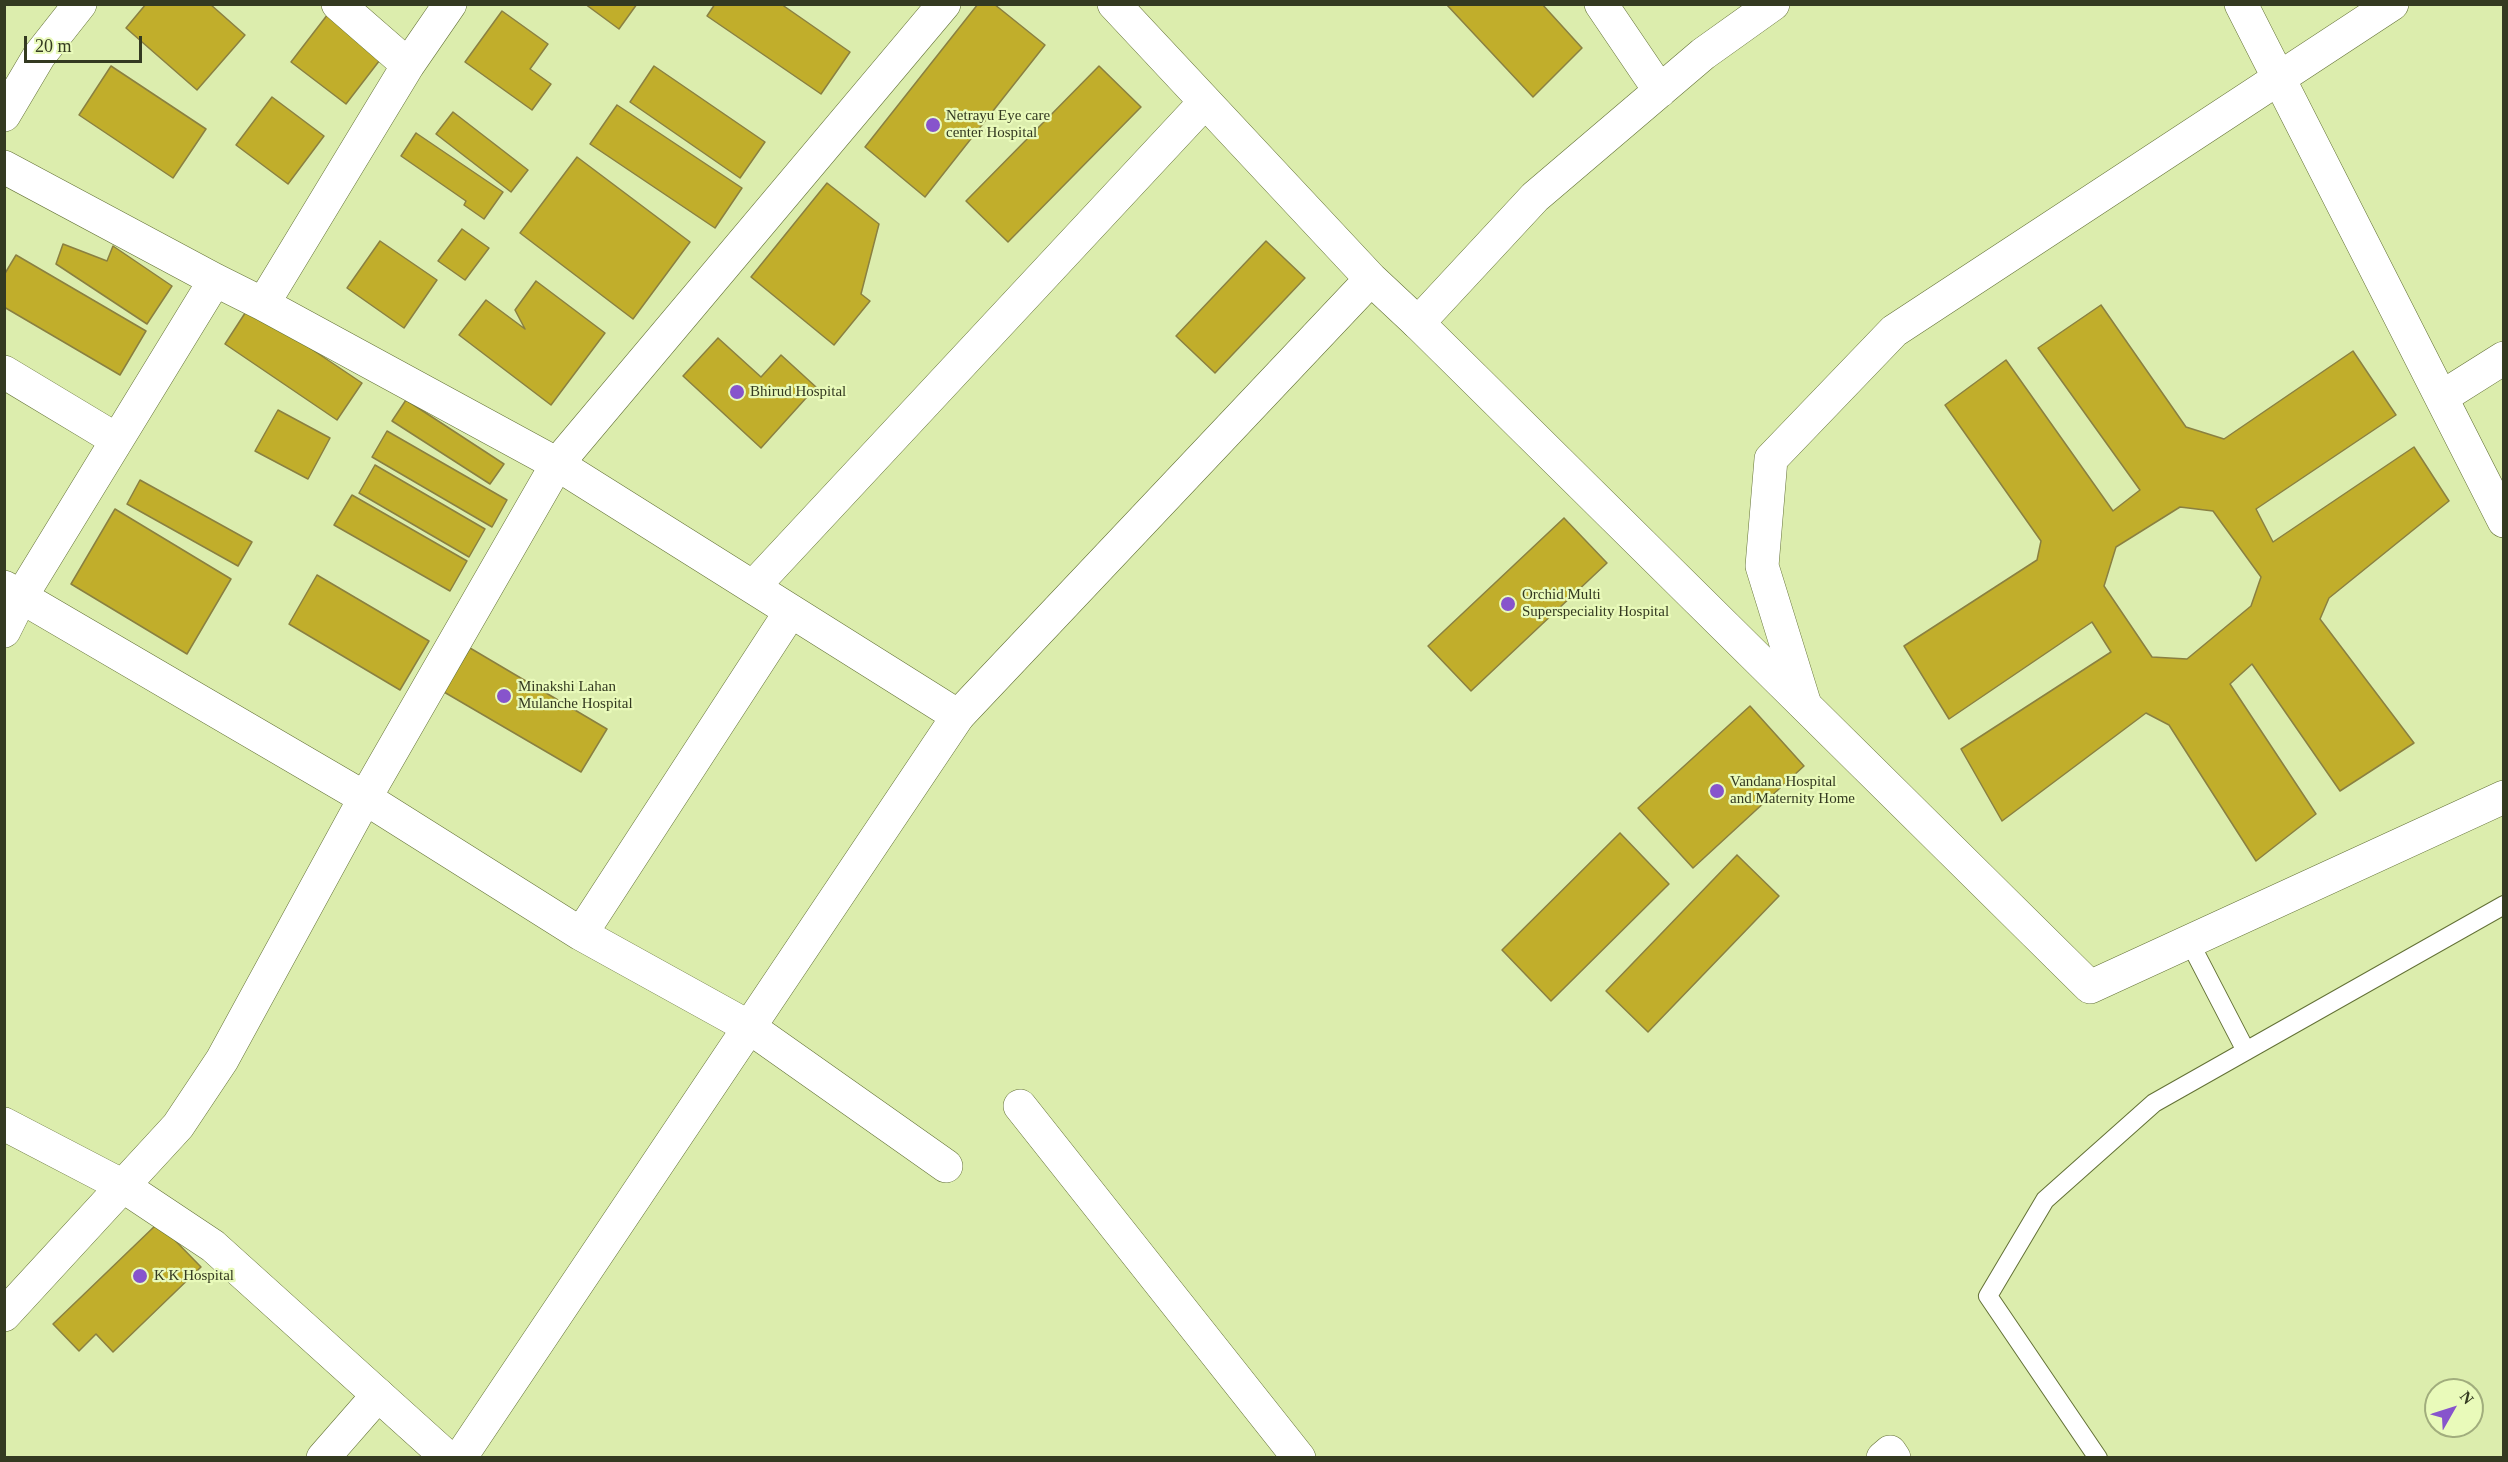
<!DOCTYPE html>
<style>
body{margin:0}
#map{position:relative;width:2508px;height:1462px;overflow:hidden;background:#dcedad;font-family:Georgia,serif}
canvas{display:block}
.frame{position:absolute;inset:0;border:6px solid #343a21;pointer-events:none}
.north{position:absolute;left:2424px;top:1378px;width:60px;height:60px;box-sizing:border-box;background:#e9faba;border:2px solid #a1ad7d;border-radius:50%;rotate:51deg;font-size:16px;font-weight:700;line-height:24px;text-align:center;color:#343a21}
.north::after{content:'';display:block;margin:auto;width:21px;height:27px;background:#8754cc;clip-path:polygon(50% 0,100% 100%,50% 72%,0 100%)}
.scale{position:absolute;left:24px;top:36px;width:118px;height:27px;box-sizing:border-box;border:3px solid #343a21;border-top:0;padding-left:8px;font-size:18px;line-height:21px;white-space:nowrap;color:#343a21;-webkit-text-stroke:4px #e9faba;paint-order:stroke}
</style>
<div id="map">
<canvas width="2508" height="1462"></canvas>
<div class="frame"></div>
<div class="north">N</div>
<div class="scale">20 m</div>
</div>
<script>
const ctx = document.querySelector('canvas').getContext('2d');
ctx.lineJoin = 'round';
function fillPath(path, color) { ctx.fillStyle = color; ctx.fill(path, 'evenodd'); }
const toPath = rows => new Path2D(rows.map(r => 'M' + r).join(''));
function strokePath(path, color, width, dash) { ctx.strokeStyle = color; ctx.lineWidth = width; ctx.lineCap = dash ? 'butt' : 'round'; ctx.setLineDash(dash || []); ctx.stroke(path); }
function drawText(font, color, halo, rows, align = 'center') {
  ctx.font = font + ' Georgia,serif'; ctx.lineWidth = 4.5; ctx.setLineDash([]); ctx.textBaseline = 'middle'; ctx.strokeStyle = halo; ctx.fillStyle = color; for (const [text, x, y, turn = 0] of rows) {
    ctx.save(); ctx.translate(x, y); ctx.rotate((+turn || 0) * Math.PI / 180); ctx.textAlign = isNaN(turn) ? turn : align; if (halo) ctx.strokeText(text, 0, 0); ctx.fillText(text, 0, 0); ctx.restore();
  }
}
const building = toPath([
 [146,4,210,4,245,35,197,90,126,28,146,4],
 [585,4,637,4,619,29,585,4],
 [715,4,781,4,850,52,821,94,707,16,715,4],
 [978,4,994,4,1045,45,925,197,865,147,978,4],
 [1446,4,1542,4,1582,48,1533,97,1446,4],
 [502,11,548,44,530,69,551,84,532,110,465,62,502,11],
 [328,14,383,56,346,104,291,62,328,14],
 [111,66,206,129,173,178,79,115,111,66],
 [654,66,765,142,740,178,630,102,654,66],
 [1099,66,1141,107,1008,242,966,201,1099,66],
 [272,97,324,136,288,184,236,145,272,97],
 [617,105,742,188,715,228,590,144,617,105],
 [453,112,528,170,511,192,436,134,453,112],
 [416,133,503,192,484,219,464,205,466,201,401,156,416,133],
 [577,157,690,242,633,319,520,233,577,157],
 [827,183,879,224,861,294,870,301,834,345,751,277,827,183],
 [462,229,489,248,465,280,438,261,462,229],
 [380,241,437,280,404,328,347,288,380,241],
 [1266,241,1305,278,1215,373,1176,336,1266,241],
 [63,244,107,261,113,246,172,286,147,324,56,264,63,244],
 [16,255,146,331,120,375,4,307,4,275,16,255],
 [536,281,605,333,551,405,459,335,486,300,525,329,515,310,536,281],
 [2101,305,2186,427,2224,439,2353,351,2396,415,2256,509,2273,542,2414,447,2449,501,2329,598,2320,619,2414,743,2340,791,2252,664,2230,684,2316,814,2256,861,2169,725,2146,713,2002,821,1961,749,2111,652,2092,622,1949,719,1904,646,2037,560,2041,541,1945,405,2006,360,2113,511,2140,490,2038,348,2101,305],
 [2180,507,2213,511,2261,577,2251,606,2187,659,2152,657,2104,586,2116,547,2180,507],
 [249,307,362,383,337,420,225,344,249,307],
 [718,338,761,377,781,355,816,387,761,448,683,376,718,338],
 [406,400,504,464,490,484,392,421,406,400],
 [278,410,330,438,308,479,255,451,278,410],
 [387,431,507,500,492,527,372,457,387,431],
 [375,465,485,529,469,557,359,493,375,465],
 [140,480,252,542,238,566,127,504,140,480],
 [352,495,467,561,450,591,334,525,352,495],
 [115,509,231,579,187,654,71,584,115,509],
 [1564,518,1607,563,1471,691,1428,646,1564,518],
 [317,575,429,641,400,690,289,624,317,575],
 [470,648,607,729,581,772,444,692,470,648],
 [1750,706,1804,766,1693,868,1638,808,1750,706],
 [1620,833,1669,884,1551,1001,1502,950,1620,833],
 [1737,855,1779,896,1648,1032,1606,991,1737,855],
 [158,1223,201,1267,113,1352,96,1334,79,1351,53,1324,158,1223]
]);
fillPath(building, '#c1ae2b');
strokePath(building, '#8a8041', 1.5);
const service = toPath([
 [2189,941,2246,1051],
 [2098,1458,1988,1296,2045,1200,2154,1103,2504,905]
]);
const minor = toPath([
 [338,4,408,65],
 [1601,4,1660,91],
 [2241,4,2504,521],
 [4,115,39,56,80,4],
 [4,167,215,280,263,304,557,464,958,716],
 [263,304,408,65,450,4],
 [1418,323,1535,197,1703,54,1773,4],
 [4,372,117,440],
 [2442,397,2504,358],
 [4,587,365,798,581,934,749,1027,946,1166],
 [753,587,1205,102],
 [4,631,21,597,215,280],
 [1805,705,1762,566,1771,459,1894,331,2392,4],
 [581,934,791,611],
 [1020,1106,1299,1458],
 [323,1458,378,1395],
 [1883,1458,1890,1452,1894,1458]
]);
const tertiary = toPath([
 [1114,4,1371,279,1418,323,2090,987,2504,797],
 [4,1124,123,1186,213,1246,448,1458],
 [4,1315,178,1126,222,1060,365,798,557,464,944,4],
 [460,1458,958,716,1371,279]
]);
strokePath(service, '#637136', 20);
strokePath(minor, '#637136', 34);
strokePath(tertiary, '#637136', 34);
strokePath(service, '#fff', 18);
strokePath(minor, '#fff', 33);
strokePath(tertiary, '#fff', 33);
for (const [x, y, r, color] of [
 [933,125,8,"#8754cc"],
 [737,392,8,"#8754cc"],
 [1508,604,8,"#8754cc"],
 [504,696,8,"#8754cc"],
 [1717,791,8,"#8754cc"],
 [140,1276,8,"#8754cc"]
]) { const dot = new Path2D(); dot.arc(x, y, r, 0, 2 * Math.PI); ctx.fillStyle = color; ctx.fill(dot); strokePath(dot, '#e9faba', 2); }
drawText('15px', '#343a21', '#e9faba', [
 ["Netrayu Eye care",946,116],
 ["center Hospital",946,133],
 ["Bhirud Hospital",750,392],
 ["Orchid Multi",1522,595],
 ["Superspeciality Hospital",1522,612],
 ["Minakshi Lahan",518,687],
 ["Mulanche Hospital",518,704],
 ["Vandana Hospital",1730,782],
 ["and Maternity Home",1730,799],
 ["K K Hospital",154,1276]
], 'left');
</script>
